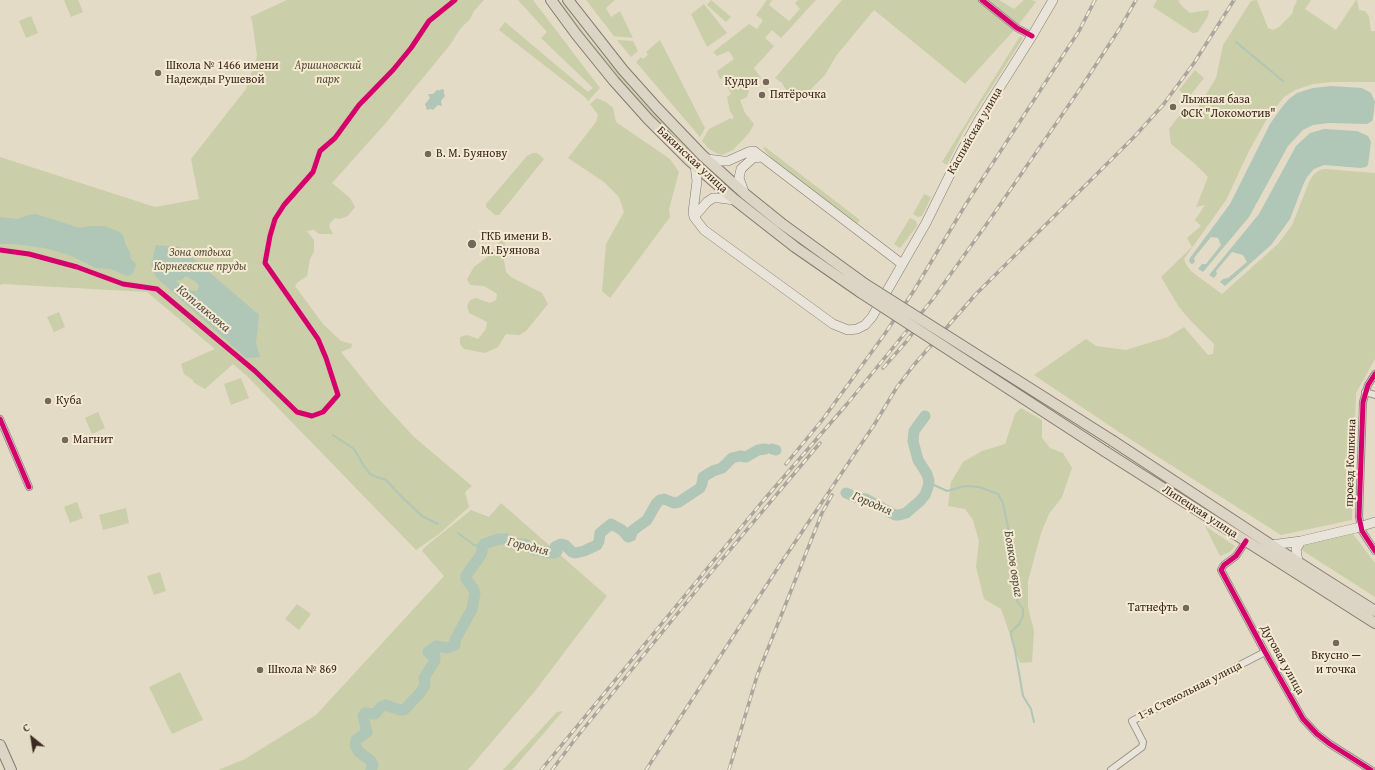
<!DOCTYPE html>
<meta charset="utf-8">
<style>
body{margin:0}
#map{position:relative;width:1375px;height:770px;overflow:hidden;background:#e3dbc6;font-family:"Gentium Book Plus",serif}
canvas{display:block}
.north{position:absolute;left:12px;top:718px;width:40px;height:40px;-webkit-text-stroke:3px #f5ebd2;paint-order:stroke;rotate:330deg;font-size:11px;font-weight:700;line-height:16px;text-align:center;color:#3c2922}
.north::after{content:'';display:block;margin:auto;width:14px;height:18px;background:#3c2922;clip-path:polygon(50% 0,100% 100%,50% 72%,0 100%)}
</style>
<div id="map">
<canvas width="1375" height="770"></canvas>
<div class="north">С</div>
</div>
<script>
const ctx = document.querySelector('canvas').getContext('2d');
ctx.lineJoin = 'round';
function fillPath(path, color) { ctx.fillStyle = color; ctx.fill(path, 'evenodd'); }
const toPath = rows => new Path2D(rows.map(r => 'M' + r).join(''));
function strokePath(path, color, width, dash) { ctx.strokeStyle = color; ctx.lineWidth = width; ctx.lineCap = dash ? 'butt' : 'round'; ctx.setLineDash(dash || []); ctx.stroke(path); }
function drawText(font, color, halo, rows, align = 'center') {
  ctx.font = font + ' "Gentium Book Plus",serif'; ctx.lineWidth = 4; ctx.setLineDash([]); ctx.textBaseline = 'middle'; ctx.strokeStyle = halo; ctx.fillStyle = color; for (const [text, x, y, turn = 0] of rows) {
    ctx.save(); ctx.translate(x, y); ctx.rotate((+turn || 0) * Math.PI / 180); ctx.textAlign = isNaN(turn) ? turn : align; if (halo) ctx.strokeText(text, 0, 0); ctx.fillText(text, 0, 0); ctx.restore();
  }
}
fillPath(toPath([
 [64,0,78,0,83,12,71,17],
 [287,0,484,0,474,11,470,19,460,29,450,45,384,125,332,183,350,198,355,207,348,216,340,219,335,218,331,222,329,226,333,234,319,234,314,230,307,231,314,240,314,252,310,259,307,276,298,282,295,286,323,324,341,341,352,344,351,348,341,352,378,398,414,437,472,486,465,492,469,507,439,534,416,550,247,376,233,364,205,389,193,382,193,380,184,374,181,364,215,349,147,292,3,284,0,285,0,157,155,207,199,199,191,159,246,89,257,56,252,20,250,17],
 [518,0,533,0,600,88,588,101,585,97,499,30,505,22,588,92,593,88,541,38,547,32],
 [556,0,559,0,593,44,634,92,696,158,695,160,632,94,591,46],
 [586,0,615,0,606,8,611,17,620,11,633,38,614,36],
 [711,0,731,17,726,22,707,5],
 [767,0,772,0,769,5,789,21,800,9,795,3,798,0,816,0,781,38,772,30,765,38,774,46,754,68,761,78,750,87,747,97,740,100,745,113,754,124,749,133,733,150,722,155,716,153,708,148,702,141,709,129,731,118,731,120,734,117,730,111,727,97,731,94,723,78,720,79,717,71,734,59,729,51,717,56,713,52,749,24,757,29,763,20,756,15],
 [842,0,999,0,1014,9,1024,0,1032,0,1036,2,1016,28,965,84,874,10,836,56,825,75,804,96,797,97,788,93,782,83,775,78],
 [1157,0,1179,0,1178,1,1183,7,1190,13,1209,10,1208,16,1198,32,1193,33,1153,7],
 [1257,0,1268,28,1273,30,1279,27,1292,14,1294,7,1297,1,1296,0,1311,0,1305,9,1336,30,1356,0,1357,0,1359,10,1365,11,1369,16,1371,31,1375,31,1375,82,1332,82,1313,84,1295,90,1284,97,1268,117,1249,151,1226,200,1184,259,1187,266,1192,272,1222,294,1278,244,1292,225,1310,180,1314,174,1320,170,1325,169,1375,173,1375,359,1356,393,1352,520,1281,535,1119,432,1034,375,1086,339,1096,346,1126,350,1168,337,1184,327,1208,355,1213,354,1214,344,1190,320,1179,307,1161,277,1192,247,1187,238,1201,226,1195,220,1205,205,1196,207,1208,177,1194,163,1171,144,1169,129,1182,112,1197,109,1216,78,1223,45,1251,1],
 [704,4,727,33,707,47,691,14],
 [31,16,38,33,26,38,19,21],
 [1020,36,1023,38,965,129,947,165,942,162],
 [617,40,633,41,638,51,631,57],
 [660,40,705,128,700,137,636,62,641,57,643,59,648,55,646,52],
 [1195,70,1204,78,1188,98,1179,90],
 [597,98,606,102,613,108,616,122,670,159,679,172,669,209,670,217,610,298,602,291,606,244,624,212,619,197,604,182,568,158,596,122,598,115,590,104],
 [765,147,860,220,857,224,771,158,763,148],
 [533,153,537,153,544,159,499,215,495,215,486,207,486,204,527,156],
 [924,194,931,197,922,216,918,217,913,214],
 [910,218,916,221,917,226,900,248,894,244],
 [502,238,505,238,504,260,506,272,511,277,542,293,548,304,526,331,519,335,506,334,498,347,485,353,464,349,460,344,460,337,467,335,478,339,486,329,487,322,469,313,467,306,470,300,476,298,490,303,496,300,497,294,484,286,470,285,467,279,474,267,491,254],
 [59,312,65,327,54,332,47,317],
 [241,378,249,398,231,405,224,384],
 [1021,408,1042,420,1042,438,1050,448,1063,453,1072,468,1062,497,1049,514,1041,533,1028,581,1028,607,1034,631,1032,662,1020,663,1001,609,984,599,976,567,979,541,973,520,965,509,948,506,951,482,963,462,982,451,1005,444,1015,414],
 [98,412,105,428,92,434,85,418],
 [77,502,83,518,70,523,64,507],
 [501,503,607,596,535,691,468,770,218,770,245,759,316,715,444,576,422,551,425,547,471,510,489,517],
 [126,508,129,523,103,530,99,515],
 [1205,526,1235,546,1230,552,1220,556],
 [1353,534,1375,563,1375,597,1297,547],
 [160,572,166,591,154,595,147,576],
 [297,604,311,614,299,630,285,619],
 [180,672,203,720,172,734,149,687],
 [563,711,512,770,503,770,557,712]
]), '#cacea9');
fillPath(toPath([
 [1331,86,1362,88,1371,93,1375,102,1373,118,1372,121,1367,124,1329,123,1313,125,1303,130,1288,146,1249,217,1203,272,1198,269,1202,264,1206,264,1221,245,1218,238,1211,237,1194,258,1195,262,1192,264,1190,263,1189,260,1190,258,1230,204,1270,124,1282,107,1289,99,1297,93,1313,88],
 [438,89,439,91,442,89,444,90,444,94,445,96,441,101,442,106,438,105,433,110,431,109,427,110,425,104,430,98,428,94,433,94],
 [1324,129,1357,131,1368,136,1371,142,1368,165,1366,167,1361,168,1324,165,1314,169,1307,177,1303,185,1290,219,1271,245,1225,286,1220,282,1223,279,1228,278,1247,262,1243,255,1232,252,1216,271,1217,274,1214,278,1209,275,1259,214,1296,146,1310,133],
 [36,214,80,228,90,226,104,226,120,232,124,237,125,243,130,253,131,259,136,264,135,268,133,273,131,275,127,276,111,269,96,268,69,255,45,248,15,244,0,244,0,217,18,219,28,215],
 [156,245,180,247,259,315,256,343,260,357,246,358,156,277,151,265],
 [186,276,196,282,199,286,197,291,193,291,175,281,181,280]
]), '#b0c6b6');
strokePath(toPath([
 [1236,42,1283,81],
 [333,435,354,449,364,466,370,474,374,476,386,480,403,498,422,516,438,524],
 [929,484,934,485,947,491,965,486,979,487,998,494,1003,503,1010,537,1017,601,1023,609,1023,616,1019,624,1011,632,1011,636,1015,650,1023,696,1031,709,1034,722],
 [458,533,474,545,480,546,482,548]
]), '#b0c6b6', 2);
strokePath(toPath([
 [772,449,776,450],
 [846,493,858,498,866,499,895,515,899,515,906,513,920,501,925,495,928,487,929,481,927,474,918,460,913,441,914,431,925,416],
 [371,770,373,765,371,761,359,752,355,745,356,740,367,732,363,716,365,713,375,714,381,707,385,705,400,710,404,710,421,692,425,685,424,678,435,660,435,656,431,655,428,652,436,646,447,648,455,645,455,640,472,609,475,593,473,588,466,579,466,576,482,553,482,548,484,544,499,539,506,539,516,544,525,544,534,550,551,553,555,553,557,551,555,547,561,544,565,545,572,552,575,553,584,551,597,545,599,541,600,533,611,524,622,530,628,537,631,536,632,531,647,520,656,504,660,500,664,499,674,503,679,502,700,488,702,484,703,477,713,471,722,468,732,458,740,456,746,457,758,450,765,449]
]), '#b0c6b6', 11);
const street = toPath([
 [982,0,1017,28,1032,36],
 [1375,374,1368,385,1363,402,1359,517,1362,531,1375,551],
 [1365,392,1375,395],
 [0,419,29,487],
 [1246,541,1236,556,1224,565,1221,570,1265,652,1303,719,1317,734,1330,744,1371,770],
 [1111,770,1142,747,1143,742,1132,721,1265,652]
]);
const secondary = toPath([
 [707,159,723,161,728,161,748,152,754,151,902,264],
 [695,165,697,181,693,212,694,217,704,230,833,324,848,330,857,329,865,325,872,317,926,223,961,152,979,120,1032,36,1053,0],
 [744,192,739,178,741,169,753,158,762,157],
 [694,217,707,202,713,198,719,198,735,200],
 [1271,545,1301,541,1356,528,1375,522],
 [1298,562,1296,549,1301,541]
]);
const primary = toPath([
 [551,0,576,34,614,81,648,119,689,160,735,200,795,247,860,292],
 [568,0,623,70,657,108,702,155,745,194,781,223,865,284],
 [1113,441,1271,545,1375,611],
 [1106,452,1375,623],
 [0,745,11,770]
]);
strokePath(street, '#9a9387', 8);
strokePath(secondary, '#837b70', 10);
strokePath(primary, '#837b70', 12);
strokePath(street, '#e9e4da', 6);
strokePath(secondary, '#e9e4da', 9);
strokePath(primary, '#dcd4c5', 10);
const rail = toPath([
 [883,368,906,342,921,322],
 [786,464,823,419,884,335,913,292,966,204,1079,31,1095,0],
 [541,770,762,502,847,404,932,300,986,225,1082,86,1120,28,1136,0],
 [552,770,576,738,713,570,820,443],
 [646,770,781,563,874,425,897,387,913,366,976,294,1135,136,1163,105,1194,63,1234,0],
 [729,770,757,676,822,513,832,495]
]);
strokePath(rail, '#aba59d', 3.5);
strokePath(rail, '#f5ebd2', 2, [6]);
const primaryBridge = toPath([
 [865,284,1113,441],
 [860,292,1106,452]
]);
strokePath(primaryBridge, '#837b70', 12, []);
strokePath(primaryBridge, '#dcd4c5', 10);
strokePath(toPath([
 [982,0,1017,28,1032,36],
 [0,250,29,254,77,267,123,284,157,289,255,371,297,412,312,416,323,412,338,395,326,358,318,339,265,263,270,236,275,219,284,205,313,172,320,151,335,138,359,105,393,70,411,48,429,21,455,0],
 [1375,374,1368,385,1363,402,1359,517,1362,531,1375,551],
 [0,419,29,487],
 [1246,541,1236,556,1224,565,1221,570,1265,652,1303,719,1317,734,1330,744,1371,770]
]), '#d6006c', 5);
for (const [x, y, r, color] of [
 [158,73,4,"#76675b"],
 [766,82,4,"#76675b"],
 [762,95,4,"#76675b"],
 [1173,107,4,"#76675b"],
 [428,154,4,"#76675b"],
 [472,244,5,"#76675b"],
 [48,401,4,"#76675b"],
 [65,440,4,"#76675b"],
 [1186,608,4,"#76675b"],
 [1336,643,4,"#76675b"],
 [260,670,4,"#76675b"]
]) { const dot = new Path2D(); dot.arc(x, y, r, 0, 2 * Math.PI); ctx.fillStyle = color; ctx.fill(dot); strokePath(dot, '#f5ebd2', 1.5); }
drawText('12px', '#3c2922', '#f5ebd2', [
 ["Школа № 1466 имени",166,66],
 ["Надежды Рушевой",166,80],
 ["Кудри",758,82,"right"],
 ["Пятёрочка",770,95],
 ["Лыжная база",1181,100],
 ["ФСК \"Локомотив\"",1181,114],
 ["В. М. Буянову",436,154],
 ["ГКБ имени В.",481,237],
 ["М. Буянова",481,251],
 ["Куба",56,401],
 ["Магнит",73,440],
 ["Татнефть",1178,608,"right"],
 ["Вкусно —",1336,656,"center"],
 ["и точка",1336,670,"center"],
 ["Школа № 869",268,670]
], 'left');
drawText('italic 12px', '#5a503e', '#f5ebd2', [
 ["Аршиновский",328,66],
 ["парк",328,80],
 ["Зона отдыха",200,253],
 ["Корнеевские пруды",200,267]
]);
drawText('12px', '#3c2922', '#f5ebd2', [
 ["Каспийская улица",975,131,-60],
 ["Бакинская улица",692,160,43],
 ["проезд Кошкина",1351,463,-88],
 ["Липецкая улица",1200,512,33],
 ["Дуговая улица",1282,660,61],
 ["1-я Стекольная улица",1190,691,-27]
]);
drawText('italic 13px', '#544e45', '#f5ebd2', [
 ["Котляковка",203,309,40],
 ["Городня",872,504,23],
 ["Городня",528,547,14],
 ["Бояков овраг",1013,564,81]
]);
</script>
